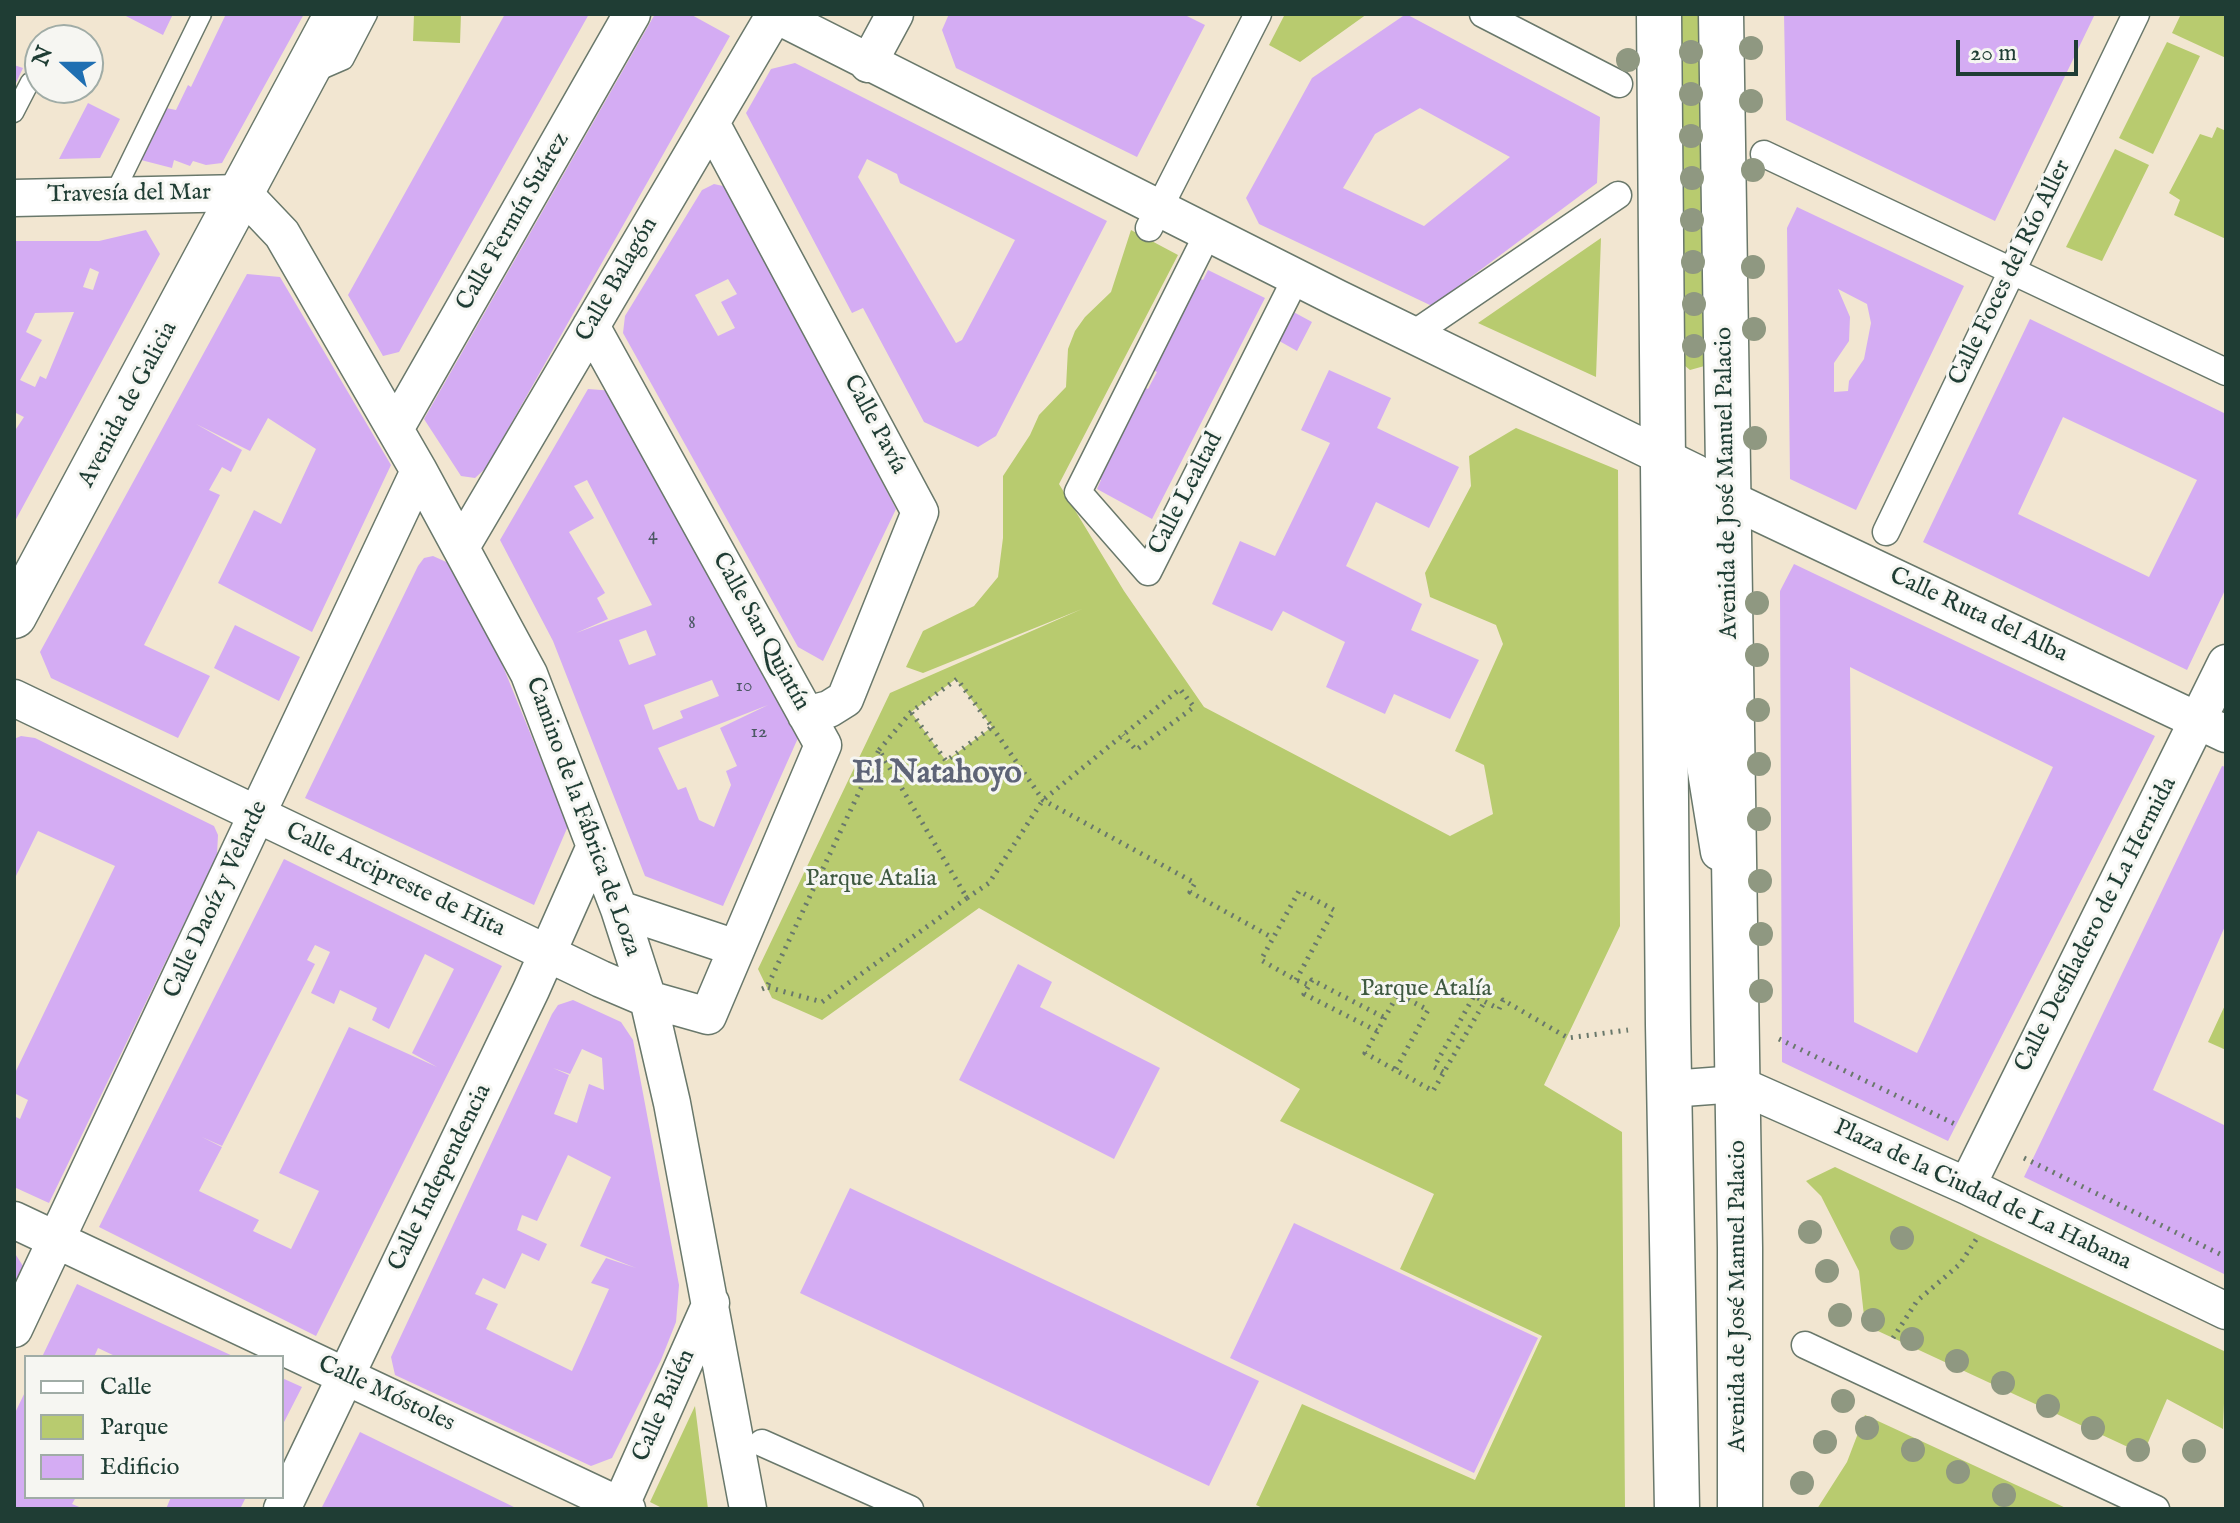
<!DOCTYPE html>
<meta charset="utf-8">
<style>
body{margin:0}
#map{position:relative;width:2240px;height:1523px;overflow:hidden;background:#f2e6d1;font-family:"IM FELL English",serif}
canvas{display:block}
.frame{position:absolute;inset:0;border:16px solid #1f3d34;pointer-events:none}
.legend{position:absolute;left:24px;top:1355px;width:260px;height:144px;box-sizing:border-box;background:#f6f6f2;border:2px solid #a0aca6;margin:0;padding:10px 14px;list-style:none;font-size:24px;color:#1f3d34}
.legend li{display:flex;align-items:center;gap:16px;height:40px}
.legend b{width:40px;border:2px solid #a0aca6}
.north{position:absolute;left:24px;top:24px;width:80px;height:80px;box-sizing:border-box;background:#f6f6f2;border:2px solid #a0aca6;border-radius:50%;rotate:291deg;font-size:22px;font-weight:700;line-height:32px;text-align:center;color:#1f3d34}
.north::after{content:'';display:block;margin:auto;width:28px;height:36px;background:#1f6fb2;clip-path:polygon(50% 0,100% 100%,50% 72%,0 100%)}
.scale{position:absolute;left:1956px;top:40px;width:122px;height:36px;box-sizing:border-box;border:4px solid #1f3d34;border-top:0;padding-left:10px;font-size:24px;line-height:28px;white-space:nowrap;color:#1f3d34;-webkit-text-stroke:6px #f6f6f2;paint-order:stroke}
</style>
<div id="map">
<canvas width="2240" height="1523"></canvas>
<div class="frame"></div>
<ul class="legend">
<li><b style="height:10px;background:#fff"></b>Calle</li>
<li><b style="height:22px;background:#b8cb6f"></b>Parque</li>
<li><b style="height:22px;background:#d4acf3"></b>Edificio</li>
</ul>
<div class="north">N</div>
<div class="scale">20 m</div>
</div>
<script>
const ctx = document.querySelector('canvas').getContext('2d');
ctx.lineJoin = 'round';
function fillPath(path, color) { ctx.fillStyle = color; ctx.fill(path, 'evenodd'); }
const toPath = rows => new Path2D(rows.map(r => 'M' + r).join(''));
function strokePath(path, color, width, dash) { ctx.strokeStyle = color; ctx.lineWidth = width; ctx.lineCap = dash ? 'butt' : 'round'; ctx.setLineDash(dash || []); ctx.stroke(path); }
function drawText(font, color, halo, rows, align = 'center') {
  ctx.font = font + ' "IM FELL English",serif'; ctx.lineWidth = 6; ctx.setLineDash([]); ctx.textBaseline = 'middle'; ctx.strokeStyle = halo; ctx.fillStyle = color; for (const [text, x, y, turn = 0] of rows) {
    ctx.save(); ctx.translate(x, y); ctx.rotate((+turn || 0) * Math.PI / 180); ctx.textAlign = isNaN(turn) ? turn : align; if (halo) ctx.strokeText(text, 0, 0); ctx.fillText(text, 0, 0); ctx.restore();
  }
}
fillPath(toPath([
 [414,14,461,14,460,43,413,41],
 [1285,14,1367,14,1300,62,1269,45],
 [1675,14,1707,14,1708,365,1690,370,1679,361],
 [2181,14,2226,14,2226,58,2172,33],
 [2167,42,2200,56,2153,154,2119,138],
 [2217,127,2226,131,2226,239,2174,215,2180,200,2169,193,2200,134,2212,138],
 [2115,149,2149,165,2102,261,2066,247],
 [1131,230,1178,255,1059,484,1124,591,1204,707,1450,836,1493,814,1484,765,1455,751,1503,644,1496,625,1430,597,1425,573,1471,486,1469,456,1516,428,1618,470,1620,926,1544,1085,1622,1132,1625,1509,1265,1509,1256,1505,1302,1404,1475,1480,1542,1336,1400,1269,1434,1194,1280,1121,1300,1089,979,908,822,1020,772,998,758,969,890,693,1082,609,923,673,906,667,923,631,974,606,998,577,1003,538,1003,476,1030,435,1039,415,1066,387,1068,349,1075,331,1085,317,1111,292],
 [956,679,992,727,946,761,911,712],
 [1601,238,1596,377,1478,323],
 [2226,1003,2226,1050,2208,1042],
 [1835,1167,2226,1352,2223,1429,2167,1399,2143,1454,1865,1325,1859,1271,1821,1196,1806,1181],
 [695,1406,708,1509,664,1509,650,1502],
 [1865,1415,2068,1509,1817,1509,1847,1462]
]), '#b8cb6f');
fillPath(toPath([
 [122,14,173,14,163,35],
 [226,14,304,14,222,163,206,165,193,161,190,166,174,160,172,168,141,160,166,108,176,110,188,85,191,87],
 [505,14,589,14,399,352,383,356,348,295],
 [655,14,690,14,730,36,486,468,475,478,461,476,424,419],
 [949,14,1183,14,1205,25,1137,157,956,68,942,30],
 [1406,14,1600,117,1597,183,1432,306,1259,224,1246,198,1312,78],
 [1420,108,1510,157,1424,226,1343,188,1375,134],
 [1784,14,2095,14,1995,221,1786,120],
 [795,63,1107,221,996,436,978,447,924,422,863,308,852,313,746,113,771,69],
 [867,159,897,174,900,183,1015,240,962,340,956,343,858,177],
 [14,65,23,68,14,87],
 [88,103,120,119,100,158,59,159],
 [714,184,723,186,734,196,896,509,823,661,798,647,623,333,625,316,702,190],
 [728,279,737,294,721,302,735,328,718,336,695,295],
 [1797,207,1964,286,1856,510,1790,479,1787,228],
 [1838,289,1867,304,1871,323,1864,359,1849,381,1848,391,1834,392,1834,363,1849,341,1850,317],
 [146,230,160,254,14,523,14,432,24,417,14,412,14,241,99,241],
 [90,268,99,272,93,290,83,287],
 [74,312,46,379,40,376,35,387,20,380,42,340,26,332,35,313],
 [1208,270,1265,298,1152,519,1097,489,1101,480,1094,477,1140,385,1148,389,1157,372,1149,368,1196,276,1203,280],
 [247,274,280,277,391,465,312,632,218,583,254,510,281,524,316,449,268,418,250,451,196,424,242,450,231,472,222,467,209,490,220,495,144,645,210,676,178,738,51,678,40,652],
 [1288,309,1312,322,1297,351,1274,338],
 [2030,319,2226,414,2226,588,2187,670,1923,542],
 [2063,417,2197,480,2149,577,2018,514],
 [1329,370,1391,398,1377,428,1459,467,1429,528,1376,502,1346,566,1422,604,1411,630,1479,660,1450,719,1394,694,1385,714,1326,687,1345,642,1283,611,1272,631,1212,604,1240,541,1275,556,1330,443,1301,430],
 [588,389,614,391,798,738,723,906,645,876,553,641,500,540],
 [587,480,652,605,576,633,608,619,597,598,605,593,569,532,594,518,574,486],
 [646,630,656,655,629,665,619,640],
 [712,680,719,696,680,711,683,718,653,730,644,705],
 [768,705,720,728,737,766,726,771,731,785,714,827,699,820,686,787,678,790,658,748],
 [433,556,453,565,500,659,568,826,534,905,305,798,418,566,424,558],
 [1794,564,2155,736,1948,1141,1782,1062,1780,591],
 [1850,667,2053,767,1917,1053,1854,1022],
 [235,625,300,657,279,701,214,668],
 [21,736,35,738,214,826,218,835,217,855,49,1203,14,1187,14,1116,20,1119,28,1100,14,1093,14,1075,115,866,38,831,14,880,14,739],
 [2222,766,2226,767,2226,924,2153,1090,2226,1126,2226,1275,2024,1177],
 [284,859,502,966,316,1336,99,1227],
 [315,945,330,952,311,993,334,1004,340,990,377,1008,372,1020,389,1029,425,954,454,969,412,1053,437,1067,349,1027,279,1173,319,1191,291,1249,253,1231,259,1220,199,1191,222,1147,202,1137,222,1146,315,964,307,960],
 [1018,964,1052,982,1040,1007,1160,1068,1114,1159,959,1080],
 [573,1000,621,1022,633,1040,679,1285,676,1322,661,1360,612,1458,591,1466,395,1375,391,1357,552,1014,558,1005],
 [582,1049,602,1058,604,1090,614,1094,589,1084,577,1123,554,1114,569,1075,553,1068,570,1074],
 [568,1155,611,1177,580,1246,636,1268,606,1258,591,1283,609,1289,572,1371,486,1329,498,1304,475,1294,483,1278,505,1289,522,1253,539,1261,547,1244,517,1230,522,1215,537,1221],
 [850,1188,1259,1381,1209,1486,800,1293],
 [1294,1223,1538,1338,1474,1473,1230,1358],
 [14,1252,23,1266,14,1285],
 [77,1284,163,1324,235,1357,117,1357,98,1348,94,1357,42,1357],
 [282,1378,302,1387,282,1426],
 [26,1390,26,1497,76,1497,72,1504,84,1509,14,1509,14,1415],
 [360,1432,446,1474,518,1509,321,1509],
 [171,1497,246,1497,240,1509,166,1509]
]), '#d4acf3');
const service = toPath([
 [314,73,344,60,368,14],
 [14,113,30,82],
 [113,196,202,14]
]);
const pedestrian = toPath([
 [1483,14,1619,84],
 [1764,154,2226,372],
 [1149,228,1258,14],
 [1208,233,1078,492,1148,572,1296,278],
 [1412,335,1618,195],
 [1886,532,2136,14],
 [1805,1345,2156,1509],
 [762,1443,910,1509]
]);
const minor = toPath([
 [774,14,1337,298,1696,473,1703,753,1719,852],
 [868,64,895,14],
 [711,123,920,512,845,699,829,709,806,715],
 [14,198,243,193,282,234,419,471,529,674,619,909,648,999,672,1103,748,1509],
 [395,429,632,14],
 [1729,499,2226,734],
 [461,547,775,14],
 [14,698,601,979,648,999,708,1016,823,745,591,326],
 [619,909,736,948],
 [1670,1089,1737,1084,1967,1186,2226,1311],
 [1967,1186,2226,663],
 [14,1220,627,1509],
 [14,1329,419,471],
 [282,1509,531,990,595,846],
 [619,1509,711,1303]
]);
const tertiary = toPath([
 [14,616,337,14]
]);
const secondary = toPath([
 [1659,14,1668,1025,1677,1509],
 [1721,14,1740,1248,1740,1509]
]);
strokePath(service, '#69786b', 21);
strokePath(pedestrian, '#69786b', 29);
strokePath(minor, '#69786b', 39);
strokePath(tertiary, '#69786b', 47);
strokePath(secondary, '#69786b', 47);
strokePath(toPath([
 [992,727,1043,800,1195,883,1190,892,1273,938],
 [879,750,911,712,957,679,992,727,946,761,911,712],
 [967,898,989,883,1043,800,1123,735,1180,689,1194,707,1136,750,1123,735],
 [1296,980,1334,910,1299,891,1261,960,1296,980,1309,985],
 [762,989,767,987,879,750,967,898,822,1002,767,987],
 [1377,1031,1304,994,1312,980,1385,1018],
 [1779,1039,1957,1125],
 [1396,1069,1428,1010,1398,994,1365,1053,1433,1091,1485,1001],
 [1443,1072,1434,1067,1474,996,1499,1009,1503,1000,1568,1038,1628,1030],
 [2024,1158,2226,1257],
 [1893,1338,1917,1301,1960,1264,1979,1235]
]), '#69786b', 5, [2, 6]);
strokePath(service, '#fff', 18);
strokePath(pedestrian, '#fff', 26);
strokePath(minor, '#fff', 36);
strokePath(tertiary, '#fff', 44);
strokePath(secondary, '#fff', 44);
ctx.fillStyle = '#8f9881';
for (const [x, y] of [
 [1751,48],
 [1691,52],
 [1628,60],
 [1691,94],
 [1751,101],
 [1691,136],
 [1753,170],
 [1692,178],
 [1692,220],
 [1693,262],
 [1753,267],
 [1694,304],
 [1754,329],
 [1694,346],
 [1755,438],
 [1757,603],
 [1757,655],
 [1758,710],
 [1759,764],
 [1759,819],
 [1760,881],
 [1761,934],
 [1761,991],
 [1810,1232],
 [1902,1238],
 [1827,1271],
 [1840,1315],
 [1873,1320],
 [1912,1339],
 [1957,1361],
 [2003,1383],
 [1843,1401],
 [2048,1406],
 [1867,1428],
 [2093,1428],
 [1825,1442],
 [1913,1450],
 [2138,1450],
 [2194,1451],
 [1958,1472],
 [1802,1483],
 [2004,1495]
]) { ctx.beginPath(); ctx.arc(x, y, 12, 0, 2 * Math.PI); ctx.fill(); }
drawText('20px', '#4c5964', null, [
 ["4",653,536],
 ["8",692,624],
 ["10",744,687],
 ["12",759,733]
]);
drawText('24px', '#1f3d34', '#f6f6f2', [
 ["Travesía del Mar",129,195,-1],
 ["Calle Fermín Suárez",514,222,-60],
 ["Calle Foces del Río Aller",2011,273,-64],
 ["Calle Balagón",618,280,-60],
 ["Avenida de Galicia",129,405,-62],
 ["Calle Pavía",874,425,62],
 ["Avenida de José Manuel Palacio",1728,483,-91],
 ["Calle Lealtad",1187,494,-63],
 ["Calle Ruta del Alba",1978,616,25],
 ["Calle San Quintín",760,632,61],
 ["Camino de la Fábrica de Loza",582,817,70],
 ["Calle Arcipreste de Hita",395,881,25],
 ["Calle Daoíz y Velarde",217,900,-65],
 ["Calle Desfiladero de La Hermida",2097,925,-63],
 ["Calle Independencia",441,1178,-64],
 ["Plaza de la Ciudad de La Habana",1982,1196,25],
 ["Avenida de José Manuel Palacio",1739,1296,-90],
 ["Calle Móstoles",386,1395,25],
 ["Calle Bailén",665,1406,-66]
]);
drawText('24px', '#3e5940', '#f6f6f2', [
 ["Parque Atalia",871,880],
 ["Parque Atalía",1426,990]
]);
drawText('bold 32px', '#5e6477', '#f6f6f2', [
 ["El Natahoyo",937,775]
]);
</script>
